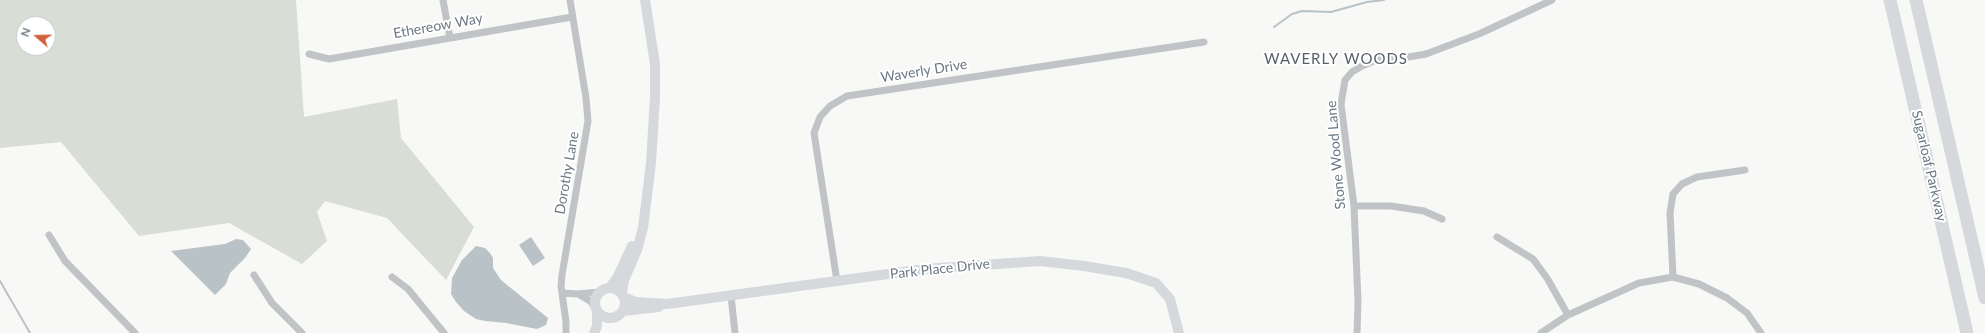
<!DOCTYPE html>
<style>
body{margin:0}
#map{position:relative;width:1985px;height:333px;overflow:hidden;background:#f8f8f6;font-family:Lato,sans-serif}
canvas{display:block}
.north{position:absolute;left:16px;top:16px;width:40px;height:40px;box-sizing:border-box;background:#fff;border:1px solid #c4c9ce;border-radius:50%;rotate:290deg;font-size:11px;font-weight:700;line-height:16px;text-align:center;color:#6b7884}
.north::after{content:'';display:block;margin:auto;width:14px;height:18px;background:#d2623d;clip-path:polygon(50% 0,100% 100%,50% 72%,0 100%)}
</style>
<div id="map">
<canvas width="1985" height="333"></canvas>
<div class="north">N</div>
</div>
<script>
const ctx = document.querySelector('canvas').getContext('2d');
ctx.lineJoin = 'round';
function fillPath(path, color) { ctx.fillStyle = color; ctx.fill(path, 'evenodd'); }
const toPath = rows => new Path2D(rows.map(r => 'M' + r).join(''));
function strokePath(path, color, width, dash) { ctx.strokeStyle = color; ctx.lineWidth = width; ctx.lineCap = dash ? 'butt' : 'round'; ctx.setLineDash(dash || []); ctx.stroke(path); }
function drawText(font, color, halo, rows, align = 'center') {
  ctx.font = font + ' Lato,sans-serif'; ctx.lineWidth = 4; ctx.setLineDash([]); ctx.textBaseline = 'middle'; ctx.strokeStyle = halo; ctx.fillStyle = color; for (const [text, x, y, turn = 0] of rows) {
    ctx.save(); ctx.translate(x, y); ctx.rotate((+turn || 0) * Math.PI / 180); ctx.textAlign = isNaN(turn) ? turn : align; if (halo) ctx.strokeText(text, 0, 0); ctx.fillText(text, 0, 0); ctx.restore();
  }
}
fillPath(toPath([
 [0,0,296,0,304,117,397,99,401,138,474,227,446,280,387,218,325,201,317,212,327,241,302,264,229,223,139,236,61,142,0,148],
 [24,24,48,24,48,48,24,48]
]), '#d8ddd6');
fillPath(toPath([
 [531,237,545,258,533,266,519,245],
 [236,239,243,240,251,249,245,258,230,273,226,284,215,295,171,251,225,244],
 [476,246,485,248,490,253,493,258,493,268,501,280,548,318,546,325,537,329,506,323,485,321,476,319,464,311,456,302,451,294,452,278,462,260]
]), '#b9c3c7');
strokePath(toPath([
 [1274,27,1292,14,1302,11,1331,12,1367,2,1384,0],
 [0,281,30,333]
]), '#b9c3c7', 2);
strokePath(toPath([
 [443,0,450,38],
 [309,54,329,59,572,17],
 [1354,206,1391,206,1424,211,1442,219],
 [49,235,65,261,135,333],
 [1497,237,1533,259,1547,278,1568,315],
 [254,275,272,303,302,333],
 [392,277,408,289,444,333],
 [1673,277,1670,213,1673,194,1682,184,1697,177,1745,170],
 [837,281,814,133,820,117,830,106,847,96,1204,42],
 [562,293,578,294,599,292],
 [578,294,590,301,595,307],
 [731,296,735,333],
 [566,333,566,322,561,286,562,275,588,121,586,98,570,0],
 [1357,333,1358,302,1354,206,1341,104,1345,80,1352,72,1362,66,1379,59,1403,58,1426,54,1479,34,1552,0],
 [1541,333,1568,315,1639,283,1673,277,1699,284,1727,298,1747,313,1761,333]
]), '#c0c4c7', 7);
strokePath(toPath([
 [610,287,617,278,632,246],
 '595 303a15 15 0 1 1 30 0a15 15 0 1 1-30 0Z',
 [622,292,624,280,637,250,643,228,651,163,655,97,655,64,645,0],
 [624,297,636,302,667,304,925,269,1040,261,1084,266,1126,273,1156,283,1170,299,1179,333],
 [623,311,659,307],
 [594,333,597,326,597,312]
]), '#d5d9dc', 10);
strokePath(toPath([
 [1890,0,1967,333],
 [1916,0,1985,298]
]), '#d5d9dc', 13);
drawText('14px', '#6b7884', '#fff', [
 ["Ethereow Way",438,26,-10],
 ["Waverly Drive",924,71,-9],
 ["Stone Wood Lane",1336,155,-95],
 ["Sugarloaf Parkway",1929,166,77],
 ["Dorothy Lane",567,173,-80],
 ["Park Place Drive",940,269,-6]
]);
ctx.letterSpacing = '1px';
drawText('15px', '#58616a', '#fff', [
 ["WAVERLY WOODS",1336,59]
]);
ctx.letterSpacing = '0px';
</script>
